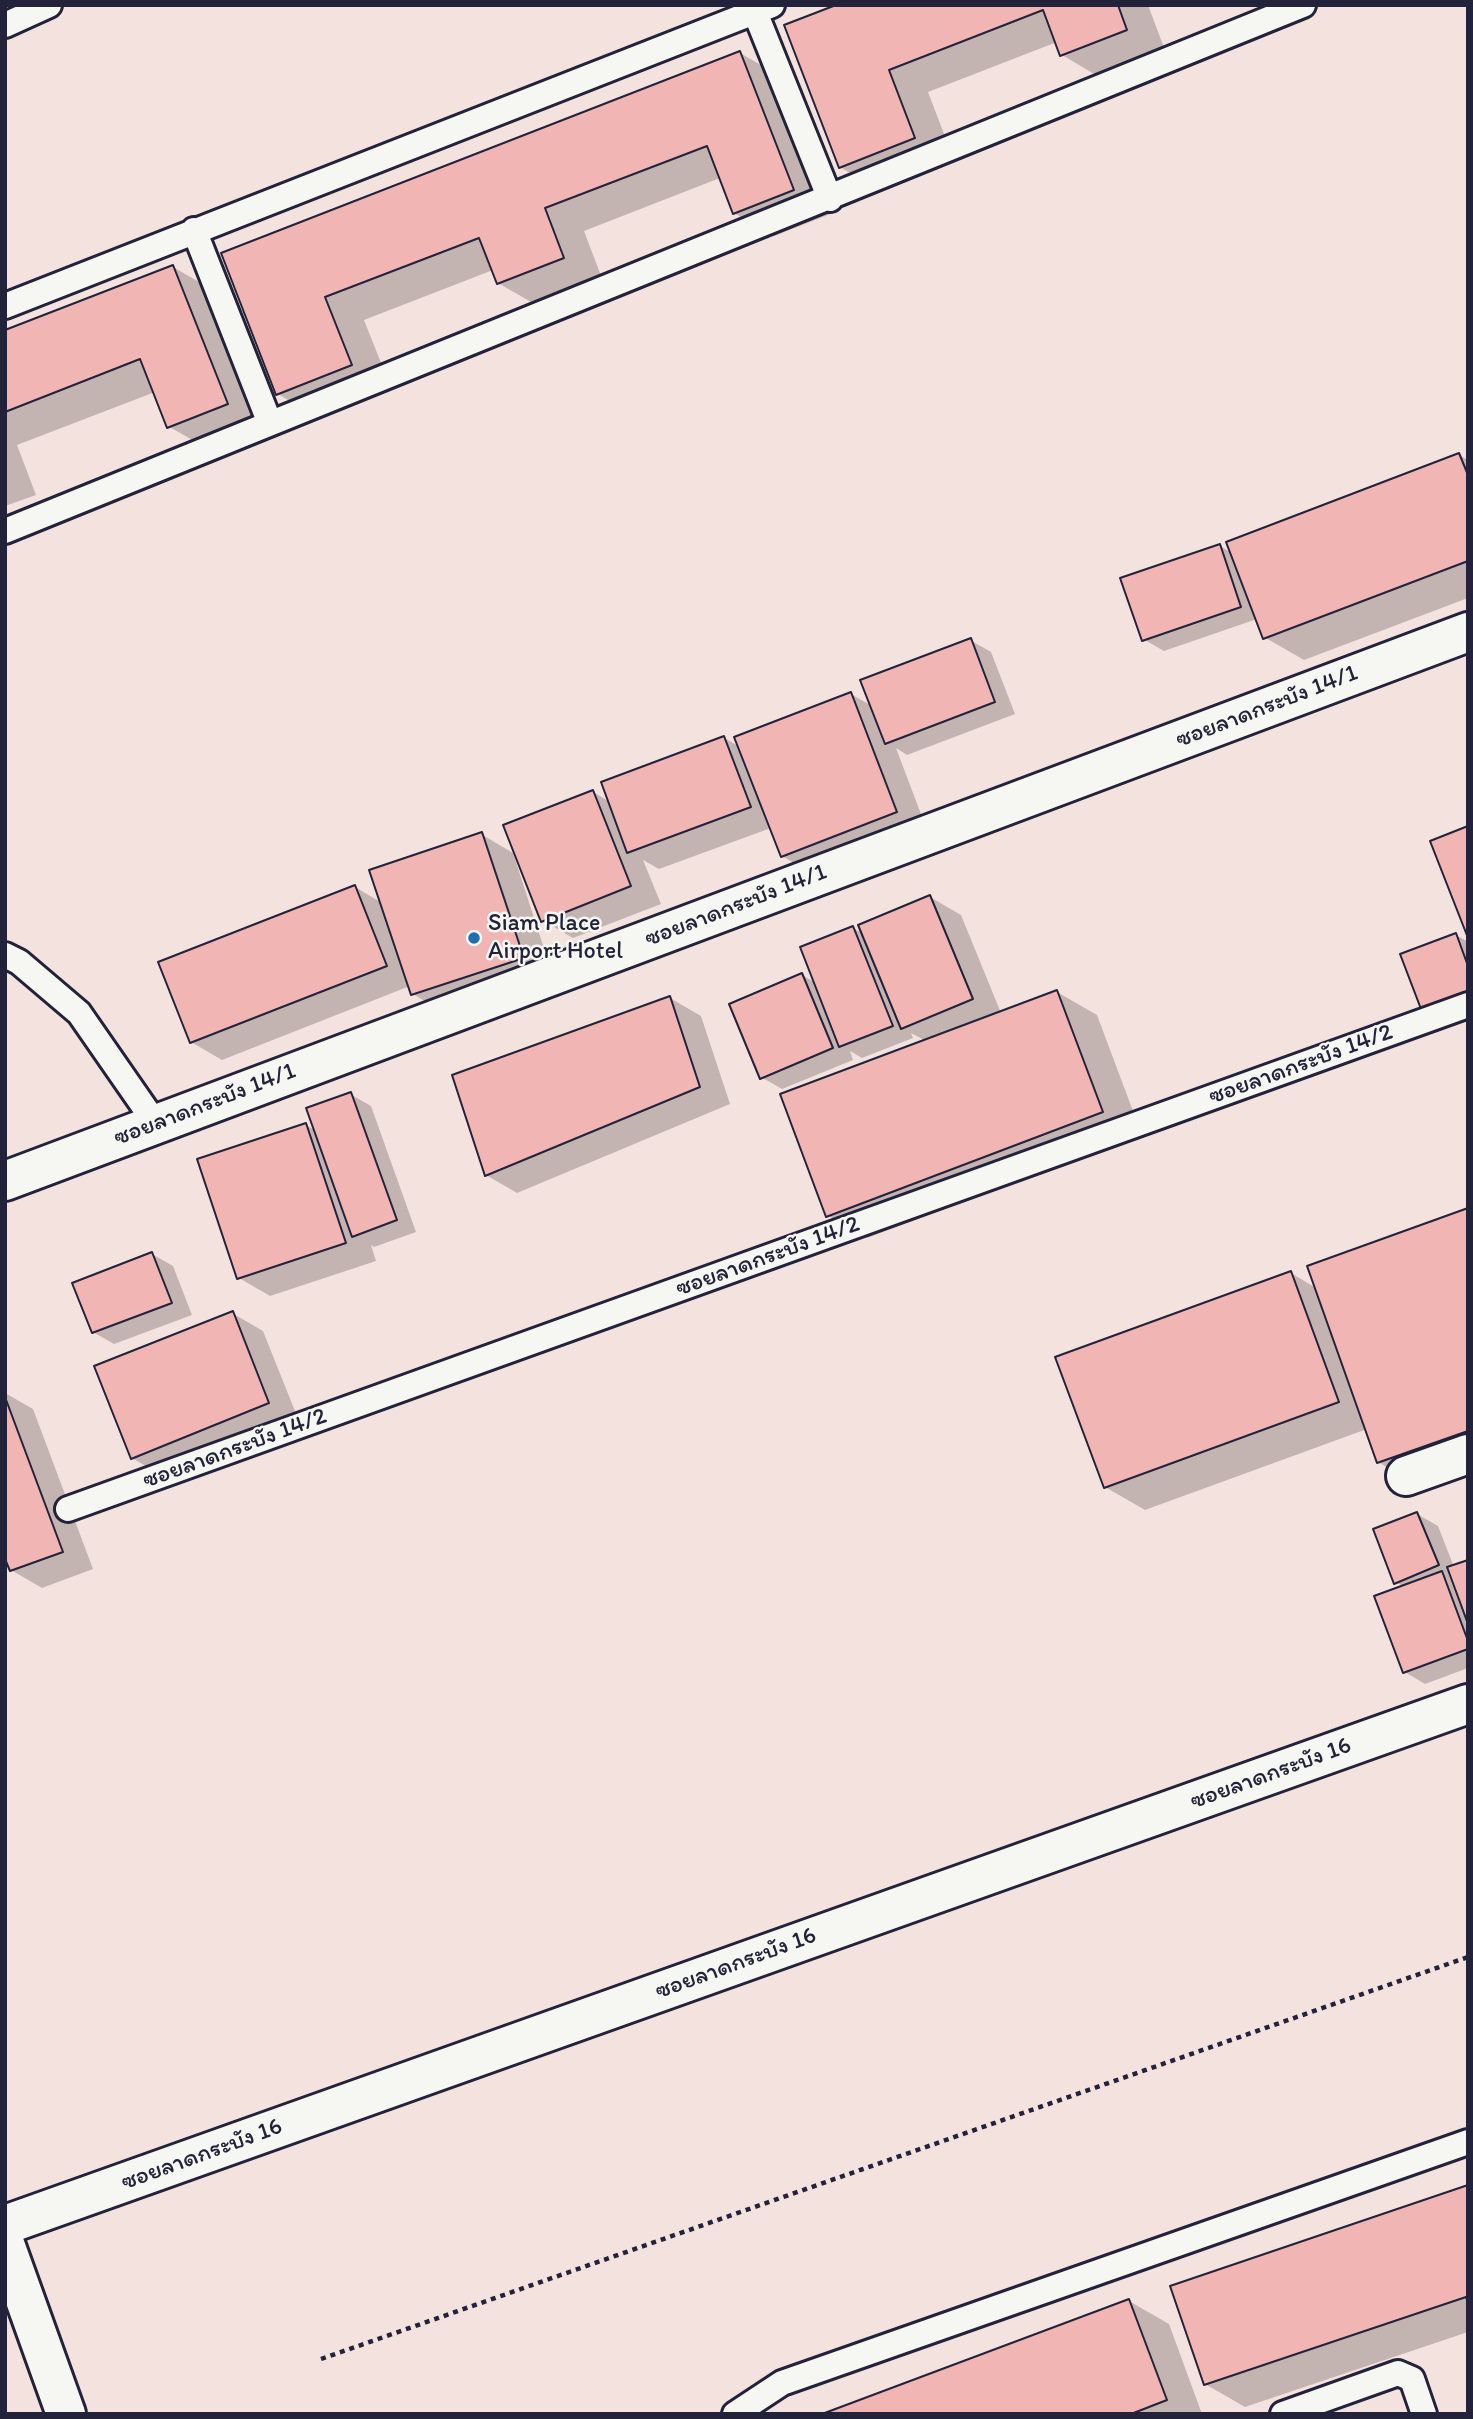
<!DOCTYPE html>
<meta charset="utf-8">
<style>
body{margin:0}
#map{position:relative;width:1473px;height:2419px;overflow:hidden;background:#f4e2df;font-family:Itim,sans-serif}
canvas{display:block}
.frame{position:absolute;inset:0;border:7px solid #22223b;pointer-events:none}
</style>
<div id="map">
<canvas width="1473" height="2419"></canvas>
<div class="frame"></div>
</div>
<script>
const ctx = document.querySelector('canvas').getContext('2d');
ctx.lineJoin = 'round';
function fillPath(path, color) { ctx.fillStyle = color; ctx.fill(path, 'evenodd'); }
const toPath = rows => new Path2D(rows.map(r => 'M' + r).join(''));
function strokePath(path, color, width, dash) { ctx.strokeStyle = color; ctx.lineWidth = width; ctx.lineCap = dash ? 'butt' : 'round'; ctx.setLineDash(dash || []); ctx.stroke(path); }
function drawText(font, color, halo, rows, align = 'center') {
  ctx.font = font + ' Itim,"Playpen Sans Thai",sans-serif'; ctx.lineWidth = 5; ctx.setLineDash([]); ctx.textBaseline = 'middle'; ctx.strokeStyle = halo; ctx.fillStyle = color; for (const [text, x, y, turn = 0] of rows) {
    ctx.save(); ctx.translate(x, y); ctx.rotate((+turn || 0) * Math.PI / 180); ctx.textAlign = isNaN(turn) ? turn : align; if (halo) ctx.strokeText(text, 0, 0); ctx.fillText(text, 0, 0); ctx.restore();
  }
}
fillPath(toPath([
 [841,5,1148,5,1166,53,1101,78,1062,55,1057,42,928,92,954,160,880,190,840,167],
 [740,53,780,76,833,213,774,236,734,213,720,178,584,231,603,281,538,306,498,283,493,270,364,320,391,388,317,417,278,394,223,254],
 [173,267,213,290,266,427,208,449,168,426,155,392,17,445,36,495,5,506,5,332],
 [1459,455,1468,460,1468,598,1304,660,1264,637,1257,619,1164,651,1143,639,1220,546,1232,553],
 [970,640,991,652,1015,714,907,755,896,748,927,830,813,874,782,856,771,828,659,869,643,860,661,904,573,938,542,920,593,792,610,802,724,738,740,747,851,694,872,706],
 [481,834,513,853,553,976,443,1012,413,994,410,986,222,1060,191,1042,355,887,382,903],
 [930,897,961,915,1001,1013,1057,992,1097,1015,1142,1135,867,1238,827,1215,926,1041,911,1033,913,1038,862,1058,850,1051,853,1060,782,1089,761,1077,802,975,816,983,853,928,864,934],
 [1456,935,1468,942,1468,1010,1422,1007],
 [670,998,701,1016,730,1104,517,1193,486,1175],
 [350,1094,371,1106,416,1232,374,1247,371,1245,376,1261,270,1296,239,1278,306,1125,316,1131],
 [1468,1210,1468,1467,1418,1485,1378,1462,1367,1429,1145,1510,1105,1487,1291,1273,1316,1288],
 [152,1254,173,1266,192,1315,114,1344,93,1332],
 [232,1313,263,1331,299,1421,163,1476,132,1458],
 [5,1393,33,1409,93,1569,42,1588,11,1570,5,1554],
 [1417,1514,1438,1526,1454,1567,1468,1562,1468,1668,1425,1684,1405,1672,1404,1587,1396,1582],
 [1468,2187,1468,2332,1245,2407,1205,2384],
 [1129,2301,1169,2324,1202,2414,827,2414]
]), '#0003');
const building = toPath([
 [836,5,1118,5,1127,30,1060,56,1043,10,889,70,915,138,839,168,784,25,836,5],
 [740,51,794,190,733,214,707,146,545,208,564,258,497,284,479,238,325,297,352,365,276,395,221,253,740,51],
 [173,265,228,404,167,428,140,359,5,412,5,330,173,265],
 [1459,453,1468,475,1468,561,1263,639,1226,542,1459,453],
 [1220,544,1241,607,1142,641,1120,578,1220,544],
 [971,638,995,702,885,744,860,680,971,638],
 [851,692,897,812,781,857,734,737,851,692],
 [724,736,751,807,627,853,601,782,724,736],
 [593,790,631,886,541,922,503,825,593,790],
 [1468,826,1468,938,1430,841,1468,826],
 [482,832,524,958,411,995,369,870,482,832],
 [355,885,387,966,190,1043,158,962,355,885],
 [930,895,973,999,901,1029,858,925,930,895],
 [853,926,893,1026,839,1047,800,947,853,926],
 [1456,933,1468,966,1468,991,1421,1009,1400,954,1456,933],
 [802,973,833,1048,760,1079,729,1004,802,973],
 [1057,990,1103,1112,826,1217,780,1094,1057,990],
 [670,996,700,1087,485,1176,452,1075,670,996],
 [351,1092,397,1220,352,1237,306,1108,351,1092],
 [306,1123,346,1243,237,1279,197,1159,306,1123],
 [1468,1208,1468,1431,1377,1463,1307,1266,1468,1208],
 [152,1252,172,1303,92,1333,72,1283,152,1252],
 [1291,1271,1339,1402,1104,1488,1055,1357,1291,1271],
 [233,1311,269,1403,131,1459,94,1366,233,1311],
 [5,1397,63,1552,10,1571,5,1559,5,1397],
 [1417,1512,1439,1565,1394,1584,1373,1529,1417,1512],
 [1468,1560,1468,1624,1447,1567,1468,1560],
 [1442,1571,1468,1641,1468,1649,1403,1673,1374,1596,1442,1571],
 [1468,2185,1468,2303,1466,2297,1204,2385,1170,2286,1468,2185],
 [1129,2299,1167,2400,1131,2414,822,2414,1129,2299]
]);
fillPath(building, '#f1b5b3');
strokePath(building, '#22223b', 2);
const service = toPath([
 [755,12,830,199],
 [5,25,49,5],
 [194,230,269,421],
 [5,306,772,5],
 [5,531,1303,5],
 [5,955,19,962,79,1013,156,1124],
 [68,1509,1468,1005],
 [735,2414,782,2383,1468,2142],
 [1283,2414,1398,2373,1412,2379,1424,2414]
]);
const minor = toPath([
 [5,1181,1468,632],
 [1406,1476,1468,1454],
 [5,2225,1468,1704],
 [5,2244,66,2414]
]);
strokePath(service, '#22223b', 30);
strokePath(minor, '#22223b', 44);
strokePath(toPath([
 [321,2359,1468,1957]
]), '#22223b', 4.5, [5, 5]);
strokePath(service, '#f6f6f2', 24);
strokePath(minor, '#f6f6f2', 38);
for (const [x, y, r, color] of [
 [474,938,7,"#1f6fb2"]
]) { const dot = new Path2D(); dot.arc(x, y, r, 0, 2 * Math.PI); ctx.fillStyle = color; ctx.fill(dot); strokePath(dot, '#f6f6f2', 2.5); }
drawText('24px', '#22223b', '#f6f6f2', [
 ["ซอยลาดกระบัง 14/1",1267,707,-21],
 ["ซอยลาดกระบัง 14/1",736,906,-21],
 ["ซอยลาดกระบัง 14/2",1301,1065,-20],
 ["ซอยลาดกระบัง 14/1",205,1105,-21],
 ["ซอยลาดกระบัง 14/2",768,1257,-20],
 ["ซอยลาดกระบัง 14/2",235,1449,-20],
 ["ซอยลาดกระบัง 16",1271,1774,-20],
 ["ซอยลาดกระบัง 16",736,1964,-20],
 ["ซอยลาดกระบัง 16",202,2155,-20]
]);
drawText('24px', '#22223b', '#f6f6f2', [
 ["Siam Place",488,924],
 ["Airport Hotel",488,952]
], 'left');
</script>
